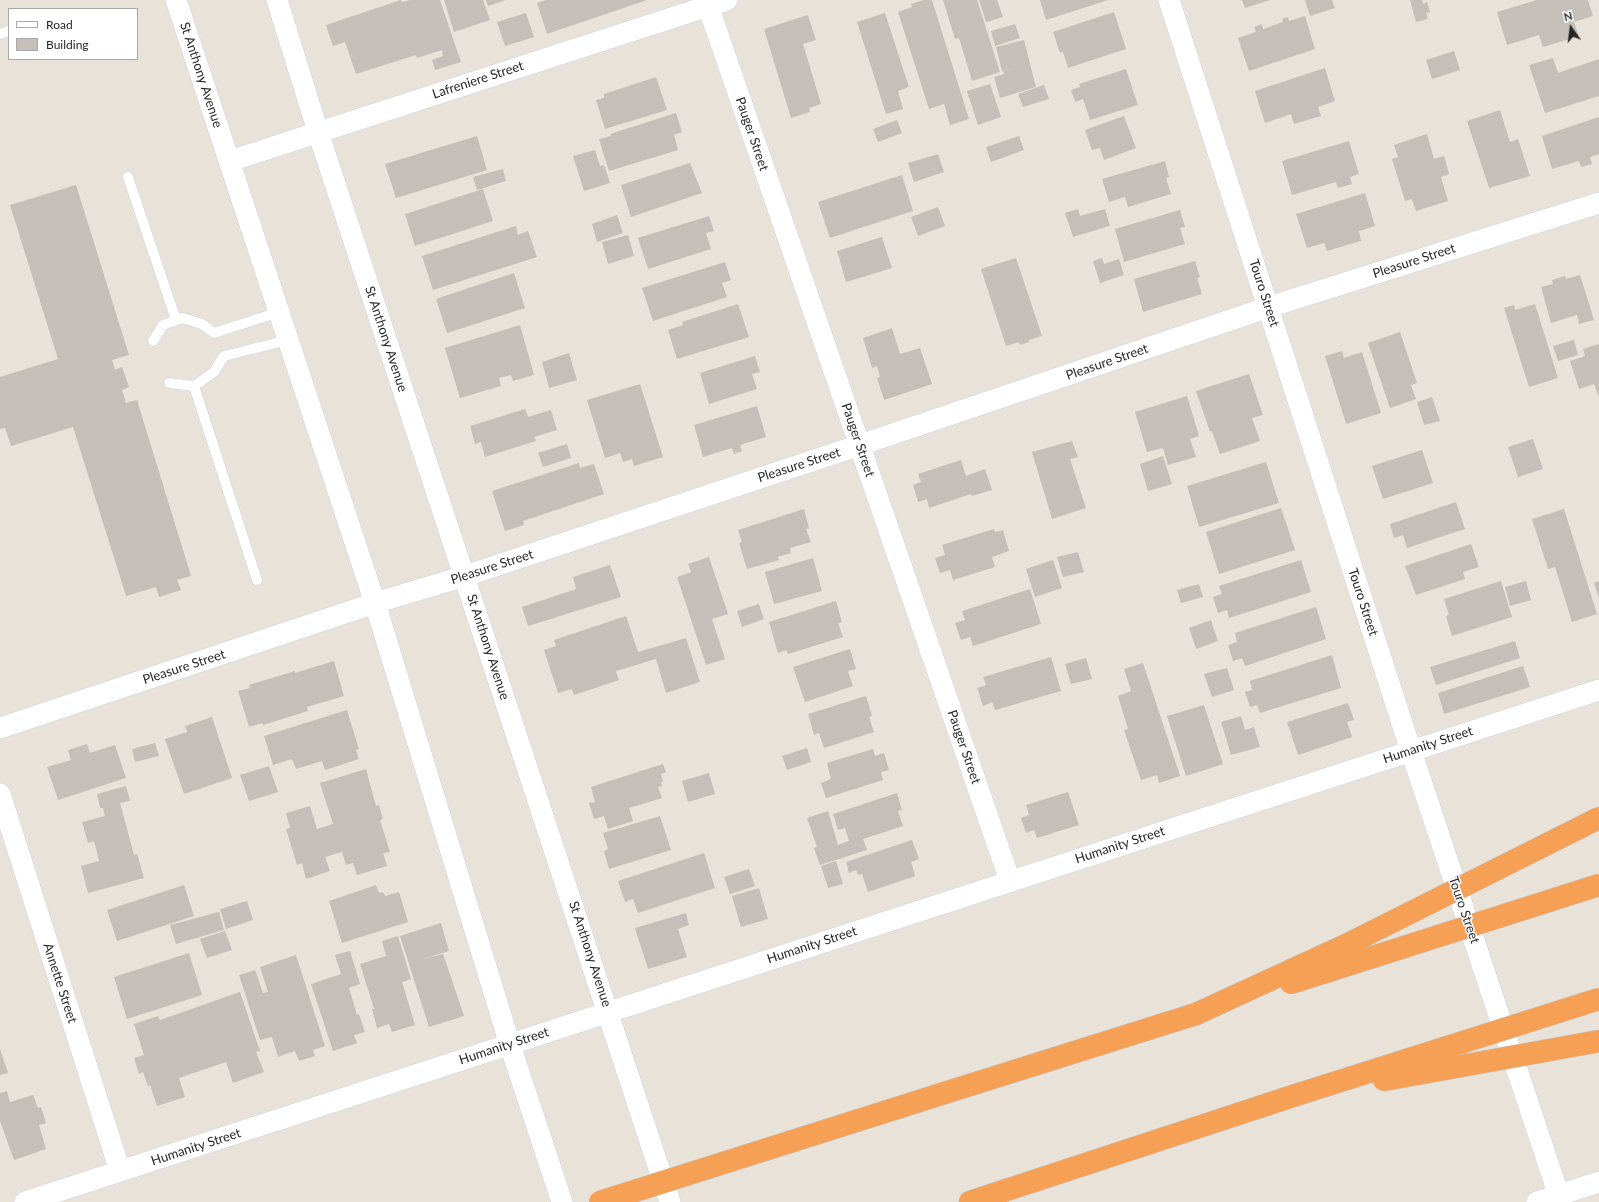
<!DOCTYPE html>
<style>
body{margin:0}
#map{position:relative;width:1599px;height:1202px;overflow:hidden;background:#e9e2d8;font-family:Lato,sans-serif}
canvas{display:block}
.legend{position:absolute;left:8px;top:8px;width:130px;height:52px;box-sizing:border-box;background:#fff;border:1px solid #a9a9a9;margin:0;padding:5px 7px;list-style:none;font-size:12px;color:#272727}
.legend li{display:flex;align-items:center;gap:8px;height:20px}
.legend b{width:20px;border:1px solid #a9a9a9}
.north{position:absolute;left:1551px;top:8px;width:40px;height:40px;-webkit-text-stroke:3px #fff;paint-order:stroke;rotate:346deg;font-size:11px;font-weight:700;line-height:16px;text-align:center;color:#272727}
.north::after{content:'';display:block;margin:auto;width:14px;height:18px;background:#272727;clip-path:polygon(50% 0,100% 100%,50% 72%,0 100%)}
</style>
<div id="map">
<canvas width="1599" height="1202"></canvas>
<ul class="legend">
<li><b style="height:5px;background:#fff"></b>Road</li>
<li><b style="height:11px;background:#c4bfb8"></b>Building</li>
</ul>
<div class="north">N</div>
</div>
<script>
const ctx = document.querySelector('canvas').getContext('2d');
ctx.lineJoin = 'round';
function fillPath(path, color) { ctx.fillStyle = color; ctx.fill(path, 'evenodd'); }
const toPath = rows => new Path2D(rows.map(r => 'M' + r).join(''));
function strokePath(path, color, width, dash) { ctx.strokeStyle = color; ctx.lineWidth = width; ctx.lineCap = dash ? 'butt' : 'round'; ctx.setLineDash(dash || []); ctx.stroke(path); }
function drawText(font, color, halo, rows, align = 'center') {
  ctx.font = font + ' Lato,sans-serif'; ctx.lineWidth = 3; ctx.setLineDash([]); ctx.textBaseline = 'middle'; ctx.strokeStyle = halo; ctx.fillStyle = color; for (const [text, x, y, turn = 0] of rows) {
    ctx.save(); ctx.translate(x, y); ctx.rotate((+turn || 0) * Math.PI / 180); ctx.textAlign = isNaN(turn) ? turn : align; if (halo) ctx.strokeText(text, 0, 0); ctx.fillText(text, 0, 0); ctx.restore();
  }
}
fillPath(toPath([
 [401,0,402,2,410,0,440,0,461,62,435,70,432,60,443,56,442,50,417,58,416,55,356,74,345,42,333,46,326,25],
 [444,0,483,0,490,20,454,32],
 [486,0,506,0,488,6],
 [546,0,647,0,547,34,537,3],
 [924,0,932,0,969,119,950,125,944,104,929,109,898,12,912,7,911,4],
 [943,0,977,0,1000,72,972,81,959,38,955,39],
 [979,0,997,0,1003,17,986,22],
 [1040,0,1108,0,1046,20],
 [1242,0,1270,0,1245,8],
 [1305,0,1332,0,1335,8,1310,16],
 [1410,0,1422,0,1423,4,1427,2,1430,12,1426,13,1428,19,1416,22],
 [1537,0,1588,0,1593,16,1574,22,1579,36,1543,47,1539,35,1507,45,1497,12],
 [1114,12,1126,49,1068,68,1063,52,1060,53,1053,32],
 [526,13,534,37,505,46,497,22],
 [885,13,909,87,898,91,903,109,886,114,857,22],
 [808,15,816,40,803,44,821,104,809,108,810,112,791,118,764,29],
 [1305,16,1315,49,1249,71,1238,38,1256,32,1254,27,1262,24,1263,29,1283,22,1282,19,1288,17,1289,21],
 [1015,24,1020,38,995,46,991,31],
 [1024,40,1036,87,1000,98,994,77,1004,74,1003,71,1025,65,1002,71,996,47],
 [1454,51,1460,70,1432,79,1426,60],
 [1553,58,1558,73,1599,59,1599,96,1545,113,1529,65],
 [1325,68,1335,101,1318,107,1321,116,1294,124,1291,114,1265,123,1255,91],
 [1126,69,1138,105,1090,120,1083,99,1075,102,1071,90,1080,87,1079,84],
 [656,77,667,110,605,129,596,100,604,98,604,94],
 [990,84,1001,117,978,125,967,91],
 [1044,85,1049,99,1023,107,1018,94],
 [1500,110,1510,142,1518,139,1530,176,1489,188,1467,121],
 [676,113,682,132,674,135,678,150,609,171,599,139,611,136,610,134],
 [1124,116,1136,148,1104,160,1100,148,1092,150,1085,130],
 [1599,117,1599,154,1590,157,1592,164,1581,167,1579,161,1552,169,1542,136],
 [897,120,902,133,878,142,873,129],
 [1427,134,1434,159,1444,156,1449,174,1441,177,1448,201,1416,211,1412,199,1405,201,1392,159,1398,157,1394,145],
 [477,136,487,170,396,198,385,164],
 [1019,136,1024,150,991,162,986,147],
 [1349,141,1359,174,1350,177,1352,184,1338,188,1336,182,1292,195,1282,161],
 [595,150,600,166,604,165,610,183,584,191,573,156],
 [938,154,944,172,914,182,908,163],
 [1165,161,1169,177,1166,178,1171,194,1128,207,1125,197,1109,202,1102,179],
 [690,163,702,193,631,217,621,185],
 [503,169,506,181,477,190,473,177],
 [902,175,913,211,830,238,818,202],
 [76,185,129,355,112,360,115,370,122,367,129,387,122,390,126,403,137,400,191,576,177,580,181,590,159,597,156,587,126,596,73,427,11,446,5,428,0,429,0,377,58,359,10,205],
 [483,189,493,221,415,246,405,214],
 [1365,193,1375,226,1359,231,1361,241,1327,251,1324,243,1307,248,1296,214],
 [938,207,945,226,918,236,911,217],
 [1078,209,1080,216,1105,209,1110,226,1073,237,1065,213],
 [1180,210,1185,227,1180,228,1185,244,1124,262,1115,229],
 [617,215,623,233,597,242,592,224],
 [709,216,714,231,706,233,711,249,648,269,638,238],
 [516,226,518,235,528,231,537,257,433,290,422,256],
 [628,235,634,256,608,264,602,242],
 [882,237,892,268,846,282,837,251],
 [1016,258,1042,336,1029,340,1029,342,1020,345,1019,342,1006,346,981,269],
 [1102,258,1104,264,1119,259,1124,275,1100,283,1093,261],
 [1195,261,1200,277,1197,278,1202,294,1143,312,1134,279],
 [725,262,731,280,722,283,727,297,653,321,642,288],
 [514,273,525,308,447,333,436,299],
 [1580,275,1594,320,1579,324,1577,315,1551,323,1541,287,1553,284,1552,280,1565,276,1566,279],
 [738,304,749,337,677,359,668,330,683,325,682,322],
 [1535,304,1558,378,1529,387,1504,308,1514,305,1515,310],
 [520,325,534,375,513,381,511,375,499,378,501,386,460,398,445,348],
 [892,328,900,354,920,348,932,384,884,400,877,378,880,377,877,366,872,368,863,338],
 [1400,332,1417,383,1411,385,1416,399,1390,408,1368,343],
 [1574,340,1578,355,1558,361,1553,346],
 [1599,344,1599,397,1594,384,1579,389,1570,361,1585,356,1583,349],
 [1342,351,1344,358,1362,352,1381,413,1346,424,1325,356],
 [569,353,577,380,549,388,542,362],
 [755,356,760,372,752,374,757,389,709,404,700,373],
 [1249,374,1263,415,1252,418,1260,441,1220,454,1212,431,1210,432,1196,391],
 [640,384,663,457,634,466,632,459,623,462,620,453,605,458,587,400],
 [1187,396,1199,436,1190,439,1196,457,1168,465,1163,448,1147,452,1135,412],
 [1432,397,1440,421,1424,425,1417,402],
 [757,406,766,437,740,445,742,451,734,454,732,448,703,457,694,425],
 [525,409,528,417,551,410,557,430,534,437,536,441,485,457,481,442,475,444,470,426],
 [1533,439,1543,469,1518,477,1508,447],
 [1072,441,1078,457,1070,459,1086,508,1052,519,1032,452],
 [567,444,571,458,543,467,538,453],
 [1422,450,1433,483,1383,499,1372,466],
 [1163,456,1172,484,1148,491,1140,464],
 [961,460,966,476,985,469,992,490,972,496,971,494,929,508,927,499,918,502,913,485,921,482,918,474],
 [1266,462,1279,503,1199,527,1187,486],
 [579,463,580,468,594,464,604,494,523,521,524,525,505,531,492,491],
 [1456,502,1465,529,1407,548,1403,535,1394,538,1390,524],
 [1281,508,1295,550,1219,574,1206,532],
 [804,509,809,528,806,529,811,542,790,548,791,553,778,557,779,560,747,569,739,543,742,542,738,530],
 [1564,509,1597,614,1572,622,1555,567,1548,569,1532,519],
 [994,529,995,532,1003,530,1009,551,992,557,995,567,953,580,950,570,940,573,935,558,945,555,942,545],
 [1471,544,1479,567,1463,572,1465,579,1416,595,1405,566],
 [1078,552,1084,572,1063,577,1057,557],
 [709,557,728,614,712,619,725,659,706,665,677,577,691,572,688,564],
 [813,558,822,591,774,604,765,572],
 [1053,560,1062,588,1035,597,1026,569],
 [1301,560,1311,592,1229,618,1227,610,1218,613,1213,597,1222,594,1219,586],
 [610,565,621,597,528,626,522,607,576,589,573,577],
 [1501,581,1512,617,1452,636,1446,616,1449,615,1444,599],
 [1526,581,1531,600,1510,606,1505,587],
 [1599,581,1599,598,1594,583],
 [1199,584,1203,597,1181,603,1177,590],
 [1030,589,1041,624,973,646,970,637,961,640,955,623,965,620,962,611],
 [836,601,842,622,838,623,843,637,788,654,786,650,778,653,769,622],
 [759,604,764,619,742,627,737,611],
 [1316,607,1326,639,1245,666,1242,658,1233,661,1228,645,1237,642,1235,633],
 [626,616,638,652,686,638,700,682,666,693,656,659,616,671,619,680,574,695,572,689,558,693,544,650,556,646,554,640],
 [1211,620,1218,641,1196,649,1189,628],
 [1515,641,1520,658,1436,685,1430,667],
 [850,649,856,669,848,671,853,686,805,702,793,667],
 [1332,655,1341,688,1260,713,1257,705,1250,707,1245,692,1252,690,1250,681],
 [1051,657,1061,691,995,710,992,702,983,706,977,688,986,685,983,677],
 [1086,658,1092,679,1071,684,1065,664],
 [334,661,344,696,307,707,308,711,263,725,262,723,249,727,238,691,250,688,249,685,295,671,295,673],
 [1143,663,1180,776,1159,783,1157,775,1141,780,1124,730,1128,729,1118,696,1131,691,1124,669],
 [1523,666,1530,687,1444,714,1438,693],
 [1227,668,1234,690,1212,697,1204,674],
 [866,696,872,716,869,717,874,732,824,748,819,733,814,735,808,714],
 [1348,703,1354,720,1347,722,1352,737,1298,755,1287,722],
 [1204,705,1223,764,1186,776,1167,716],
 [347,710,359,749,356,750,359,759,325,770,322,761,296,769,292,759,273,765,264,736],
 [1241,716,1245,730,1254,727,1260,747,1231,755,1221,722],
 [212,717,232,778,184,794,165,739,187,732,185,726],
 [155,743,159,756,135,762,132,749],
 [87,744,90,753,115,745,126,778,58,800,47,767,71,760,68,750],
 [807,748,811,762,787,770,782,756],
 [873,749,875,756,884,753,889,770,881,772,883,780,826,798,821,783,831,779,827,763],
 [663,764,666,772,661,774,663,782,661,782,662,786,658,787,662,798,629,808,633,821,608,829,604,816,594,819,589,803,595,802,591,787],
 [269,766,278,792,249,801,240,775],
 [366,769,376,806,379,805,383,819,380,820,390,852,383,853,387,866,357,875,353,863,346,865,342,852,325,857,330,871,306,879,302,863,297,865,286,829,290,828,286,813,310,806,317,829,333,824,320,783],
 [709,773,715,794,688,802,682,781],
 [126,786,130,801,120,803,134,855,137,854,144,878,88,893,81,866,99,861,94,841,88,843,82,822,105,816,103,808,100,808,97,794],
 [1068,792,1079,825,1037,838,1034,830,1026,833,1021,818,1029,815,1026,805],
 [897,793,902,810,898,811,903,826,863,839,867,850,820,865,814,848,817,847,807,818,828,811,838,845,849,841,845,828,838,830,833,814],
 [660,816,671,850,609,869,604,851,608,849,603,833],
 [912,840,919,859,911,862,915,876,868,892,862,874,858,875,856,870,849,873,846,862],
 [704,853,715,888,638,913,633,899,625,902,618,881],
 [836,861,843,884,828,888,821,866],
 [749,869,755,886,730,894,724,877],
 [184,885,194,916,117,941,107,910],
 [376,885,379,893,383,892,385,896,399,892,408,922,342,943,329,901],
 [759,888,768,919,741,927,732,896],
 [247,901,253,920,226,929,220,909],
 [219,912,224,930,176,944,170,925],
 [686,913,689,925,678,929,687,957,648,969,635,928],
 [441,923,449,951,420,960,443,954,464,1016,429,1027,400,936],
 [225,931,232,950,207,958,200,939],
 [398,936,411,979,402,982,415,1025,392,1032,389,1024,377,1028,372,1009,374,1009,360,964,386,956,382,941],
 [350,951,360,984,349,988,357,1015,359,1014,365,1032,354,1035,357,1043,333,1051,311,984,341,974,335,955],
 [189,953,202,995,127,1019,114,977],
 [296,955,325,1046,313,1050,315,1056,299,1061,295,1051,278,1057,272,1037,260,1040,239,975,255,970,263,993,268,992,260,967],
 [240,992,260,1051,256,1052,264,1072,233,1083,226,1062,179,1078,185,1097,157,1106,150,1085,148,1086,143,1072,139,1074,134,1058,144,1055,134,1024,158,1016,160,1020],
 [0,1049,8,1073,0,1075],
 [7,1091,10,1102,33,1095,38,1108,41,1107,46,1123,39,1125,46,1149,14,1160,0,1121,0,1093]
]), '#c4bfb8');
const lane = toPath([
 [0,34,9,31],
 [128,177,176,320],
 [153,341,163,325,182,318,202,324,214,333,279,312],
 [169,383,194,386,214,372,224,356,288,340],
 [194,386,257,580]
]);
const street = toPath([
 [176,0,375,603,510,1045,562,1202],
 [277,0,318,132,670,1202],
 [706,0,1010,881],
 [1169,0,1411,751,1561,1202],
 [230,161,727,0],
 [0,728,375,603,465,576,860,445,1269,307,1599,203],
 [0,794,120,1171],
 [25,1202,1599,690],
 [1537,1202,1599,1182]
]);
const highway = toPath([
 [954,1090,1196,1014],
 [970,1202,1296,1095]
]);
strokePath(lane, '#ced1df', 11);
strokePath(street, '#ced1df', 22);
strokePath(highway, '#c3c3c3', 23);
strokePath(lane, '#fff', 10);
strokePath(street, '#fff', 21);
strokePath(highway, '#f6a056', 22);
const highwayBridge = toPath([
 [1291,983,1599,885],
 [1196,1014,1346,945,1599,818],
 [1384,1080,1599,1041],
 [1296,1095,1599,999],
 [600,1202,954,1090]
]);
strokePath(highwayBridge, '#c3c3c3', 23, []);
strokePath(highwayBridge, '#f6a056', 22);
drawText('13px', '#272727', '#fff', [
 ["St Anthony Avenue",201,75,72],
 ["Lafreniere Street",478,80,-18],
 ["Pauger Street",752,134,71],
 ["Pleasure Street",1414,261,-18],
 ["Touro Street",1264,293,72],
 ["St Anthony Avenue",386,339,72],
 ["Pleasure Street",1107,362,-19],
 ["Pauger Street",858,440,71],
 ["Pleasure Street",799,465,-18],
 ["Pleasure Street",492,567,-18],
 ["Touro Street",1363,602,72],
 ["St Anthony Avenue",488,647,72],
 ["Pleasure Street",184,667,-18],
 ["Humanity Street",1428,745,-18],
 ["Pauger Street",964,747,71],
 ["Humanity Street",1120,845,-18],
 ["Touro Street",1464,910,71],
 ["Humanity Street",812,945,-18],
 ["St Anthony Avenue",590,954,72],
 ["Annette Street",60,983,72],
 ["Humanity Street",504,1046,-18],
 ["Humanity Street",196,1147,-18]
]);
</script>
